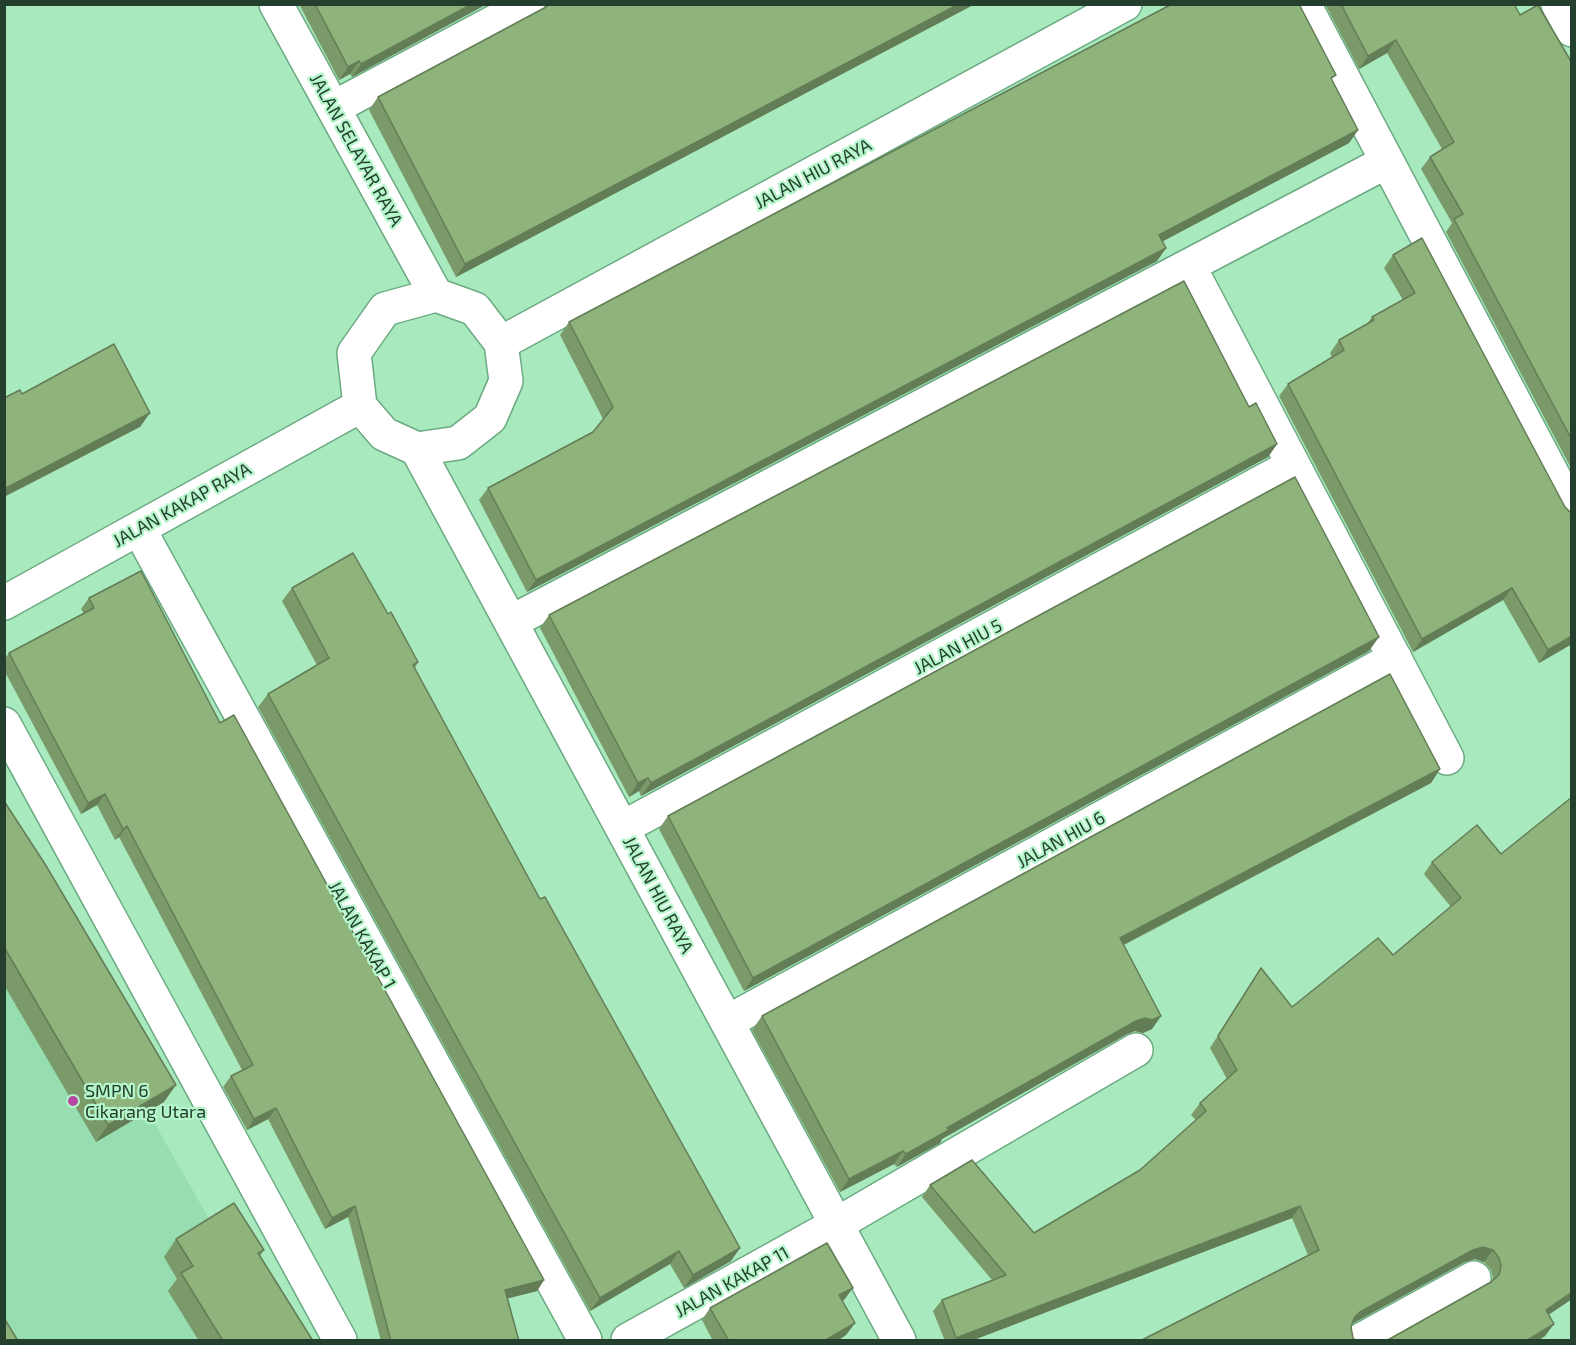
<!DOCTYPE html>
<style>
body{margin:0}
#map{position:relative;width:1576px;height:1345px;overflow:hidden;background:#a8e9be;font-family:"Exo 2",sans-serif}
canvas{display:block}
.frame{position:absolute;inset:0;border:6px solid #253f2f;pointer-events:none}
</style>
<div id="map">
<canvas width="1576" height="1345"></canvas>
<div class="frame"></div>
</div>
<script>
const ctx = document.querySelector('canvas').getContext('2d');
ctx.lineJoin = 'round';
function fillPath(path, color) { ctx.fillStyle = color; ctx.fill(path, 'evenodd'); }
const toPath = rows => new Path2D(rows.map(r => 'M' + r).join(''));
function strokePath(path, color, width, dash) { ctx.strokeStyle = color; ctx.lineWidth = width; ctx.lineCap = dash ? 'butt' : 'round'; ctx.setLineDash(dash || []); ctx.stroke(path); }
function drawText(font, color, halo, rows, align = 'center') {
  ctx.font = font + ' "Exo 2",sans-serif'; ctx.lineWidth = 4.5; ctx.setLineDash([]); ctx.textBaseline = 'middle'; ctx.strokeStyle = halo; ctx.fillStyle = color; for (const [text, x, y, turn = 0] of rows) {
    ctx.save(); ctx.translate(x, y); ctx.rotate((+turn || 0) * Math.PI / 180); ctx.textAlign = isNaN(turn) ? turn : align; if (halo) ctx.strokeText(text, 0, 0); ctx.fillText(text, 0, 0); ctx.restore();
  }
}
fillPath(toPath([
 [5,861,278,1340,5,1340]
]), '#96ddaf');
const minor = toPath([
 [276,4,436,295],
 [1304,4,1572,511],
 [1558,4,1572,30],
 [333,108,528,4],
 [1189,266,1447,758],
 [436,295,475,309,501,343,506,381,490,418,458,443,417,449,384,434,360,406,354,353,385,309,436,295],
 [501,343,1125,4],
 [417,449,899,1340],
 [139,529,585,1340],
 [4,603,360,406],
 [511,622,1386,162],
 [4,724,340,1340],
 [622,828,1293,465],
 [727,1022,1395,658],
 [628,1340,837,1224,1136,1050],
 [1361,1340,1474,1278]
]);
strokePath(minor, '#6baa82', 36);
strokePath(minor, '#fff', 33);
fillPath(toPath([
 [299,4,487,4,352,77,350,74,339,80],
 [546,4,975,4,456,277,369,110,378,97,546,8],
 [1325,4,1514,4,1520,15,1572,63,1572,470,1446,232,1452,223,1421,169,1430,157,1442,149,1387,53,1359,69],
 [1332,80,1358,130,1349,143,1163,241,1166,248,1157,261,527,592,479,500,488,488,593,432,603,419,560,335,569,322],
 [1393,255,1565,507,1572,514,1572,644,1539,663,1503,600,1413,652,1279,396,1288,384,1332,357,1330,353,1339,340,1367,324,1372,317,1403,300,1384,268],
 [1249,407,1277,444,1268,457,641,796,639,791,629,797,540,628,549,615],
 [292,588,388,614,418,662,415,668,731,1261,684,1288,670,1264,590,1311,258,707,268,694,317,665,282,601],
 [89,598,220,723,544,1280,537,1291,508,1298,519,1341,381,1341,348,1217,325,1229,268,1119,247,1130,223,1087,231,1076,242,1070,119,837,115,840,97,805,81,814,4,670,4,660,9,653,84,614,81,609],
 [1369,651,744,991,659,829,668,816],
 [1440,769,1431,783,1124,945,1161,1016,1152,1029,1143,1033,1135,1031,1127,1034,942,1139,940,1143,897,1167,894,1164,840,1192,752,1030,762,1016],
 [1572,797,1572,1299,1548,1314,1545,1336,1537,1341,1386,1341,1491,1282,1493,1278,1491,1270,1484,1262,1475,1259,1140,1341,1308,1255,1292,1218,971,1341,945,1341,933,1311,942,1300,992,1280,922,1197,930,1185,1034,1233,1140,1170,1196,1120,1191,1115,1200,1103,1227,1079,1210,1048,1261,968,1292,1007,1393,955,1451,907,1424,874,1432,862,1501,854],
 [4,801,164,1102,96,1142,4,985],
 [176,1239,264,1250,260,1256,313,1341,199,1341,168,1291,177,1279,164,1257],
 [844,1300,842,1301,855,1323,846,1335,837,1341,713,1341,702,1320,710,1308]
]), '#7a9a6a');
fillPath(toPath([
 [472,4,487,4,352,77,361,64],
 [959,4,975,4,456,277,465,264],
 [1396,40,1387,53,1359,69,1368,56],
 [359,61,350,74,339,80,348,67],
 [1358,130,1349,143,1150,248,1159,235],
 [1166,248,1157,261,527,592,536,580],
 [150,413,140,427,4,497,4,489],
 [1277,444,1268,457,641,796,651,783],
 [1512,588,1503,600,1413,652,1422,639],
 [1572,636,1572,644,1539,663,1548,650],
 [1379,637,1369,651,744,991,753,978],
 [1440,769,1431,783,1111,951,1120,938],
 [648,778,639,791,629,797,638,783],
 [105,794,97,805,81,814,88,803],
 [127,826,119,837,115,840,123,829],
 [1161,1016,1152,1029,1143,1033,1135,1031,1127,1034,942,1139,940,1143,897,1167,906,1154,947,1128,1136,1021],
 [176,1085,164,1102,96,1142,108,1125],
 [276,1108,268,1119,247,1130,254,1119],
 [903,1151,894,1164,840,1192,849,1179],
 [355,1206,348,1217,325,1229,332,1218],
 [1300,1206,1292,1218,971,1341,954,1341,956,1338],
 [1483,1247,1493,1250,1484,1262,1475,1259,1465,1262,1352,1324,1354,1318,1360,1312,1473,1250],
 [740,1248,731,1261,684,1288,693,1275],
 [679,1251,670,1264,590,1311,600,1298],
 [544,1280,537,1291,498,1301,505,1290],
 [853,1288,844,1300,830,1308,839,1295],
 [1572,1292,1572,1299,1538,1322,1546,1310],
 [855,1323,846,1335,837,1341,824,1341],
 [1554,1324,1545,1336,1537,1341,1526,1341]
]), '#637d56');
const building = toPath([
 [315,4,472,4,361,64,359,61,348,67,315,4],
 [549,4,959,4,465,264,378,97,546,7,549,4],
 [1172,4,1299,4,1336,75,1331,78,1358,130,1159,235,1166,248,536,580,488,488,593,432,613,407,569,322,1172,4],
 [1341,4,1514,4,1520,15,1538,5,1572,63,1572,440,1454,219,1463,214,1430,157,1454,142,1396,40,1368,56,1341,4],
 [1422,238,1565,507,1572,514,1572,636,1548,650,1512,588,1422,639,1288,384,1344,350,1339,340,1374,320,1372,317,1415,293,1393,255,1422,238],
 [1184,281,1249,407,1256,403,1277,444,651,783,648,778,638,783,549,615,1184,281],
 [114,344,150,413,4,489,4,398,20,390,22,394,114,344],
 [1295,477,1379,637,753,978,668,816,1295,477],
 [353,553,388,614,391,612,418,662,413,665,540,899,545,897,740,1248,693,1275,679,1251,600,1298,268,694,329,658,292,588,353,553],
 [141,571,220,723,234,715,544,1280,505,1290,519,1341,391,1341,355,1206,332,1218,276,1108,254,1119,231,1076,253,1065,127,826,123,829,105,794,88,803,9,653,94,608,89,598,141,571],
 [1390,674,1440,769,1120,938,1161,1016,1152,1020,1145,1018,1136,1021,947,1128,949,1130,906,1154,903,1151,849,1179,762,1016,1390,674],
 [1572,797,1572,1292,1546,1310,1554,1324,1526,1341,1386,1341,1491,1282,1499,1275,1501,1266,1499,1258,1493,1250,1483,1247,1473,1250,1360,1312,1354,1318,1351,1327,1353,1338,1356,1341,1140,1341,1319,1250,1300,1206,956,1338,942,1300,1006,1275,930,1185,972,1160,1034,1233,1140,1170,1206,1111,1200,1103,1237,1070,1218,1036,1261,968,1292,1007,1378,938,1393,955,1461,898,1432,862,1477,825,1501,854,1572,797],
 [4,801,45,864,176,1085,108,1125,4,947,4,801],
 [234,1203,264,1250,258,1253,313,1341,223,1341,181,1273,193,1266,176,1239,234,1203],
 [827,1243,853,1288,839,1295,855,1323,824,1341,729,1341,710,1308,827,1243],
 [4,1318,18,1341,4,1341,4,1318]
]);
fillPath(building, '#8eb37b');
strokePath(building, '#637d56', 1.5);
for (const [x, y, r, color] of [
 [73,1101,6,"#b646a2"]
]) { const dot = new Path2D(); dot.arc(x, y, r, 0, 2 * Math.PI); ctx.fillStyle = color; ctx.fill(dot); strokePath(dot, '#b5f6cb', 2); }
drawText('18px', '#253f2f', '#b5f6cb', [
 ["JALAN SELAYAR RAYA",356,150,61],
 ["JALAN HIU RAYA",813,174,-28],
 ["JALAN KAKAP RAYA",182,505,-29],
 ["JALAN HIU 5",958,647,-28],
 ["JALAN HIU 6",1061,840,-29],
 ["JALAN HIU RAYA",658,895,62],
 ["JALAN KAKAP 1",362,935,61],
 ["JALAN KAKAP 11",732,1282,-29]
]);
drawText('18px', '#253f2f', '#b5f6cb', [
 ["SMPN 6",85,1091],
 ["Cikarang Utara",85,1112]
], 'left');
</script>
